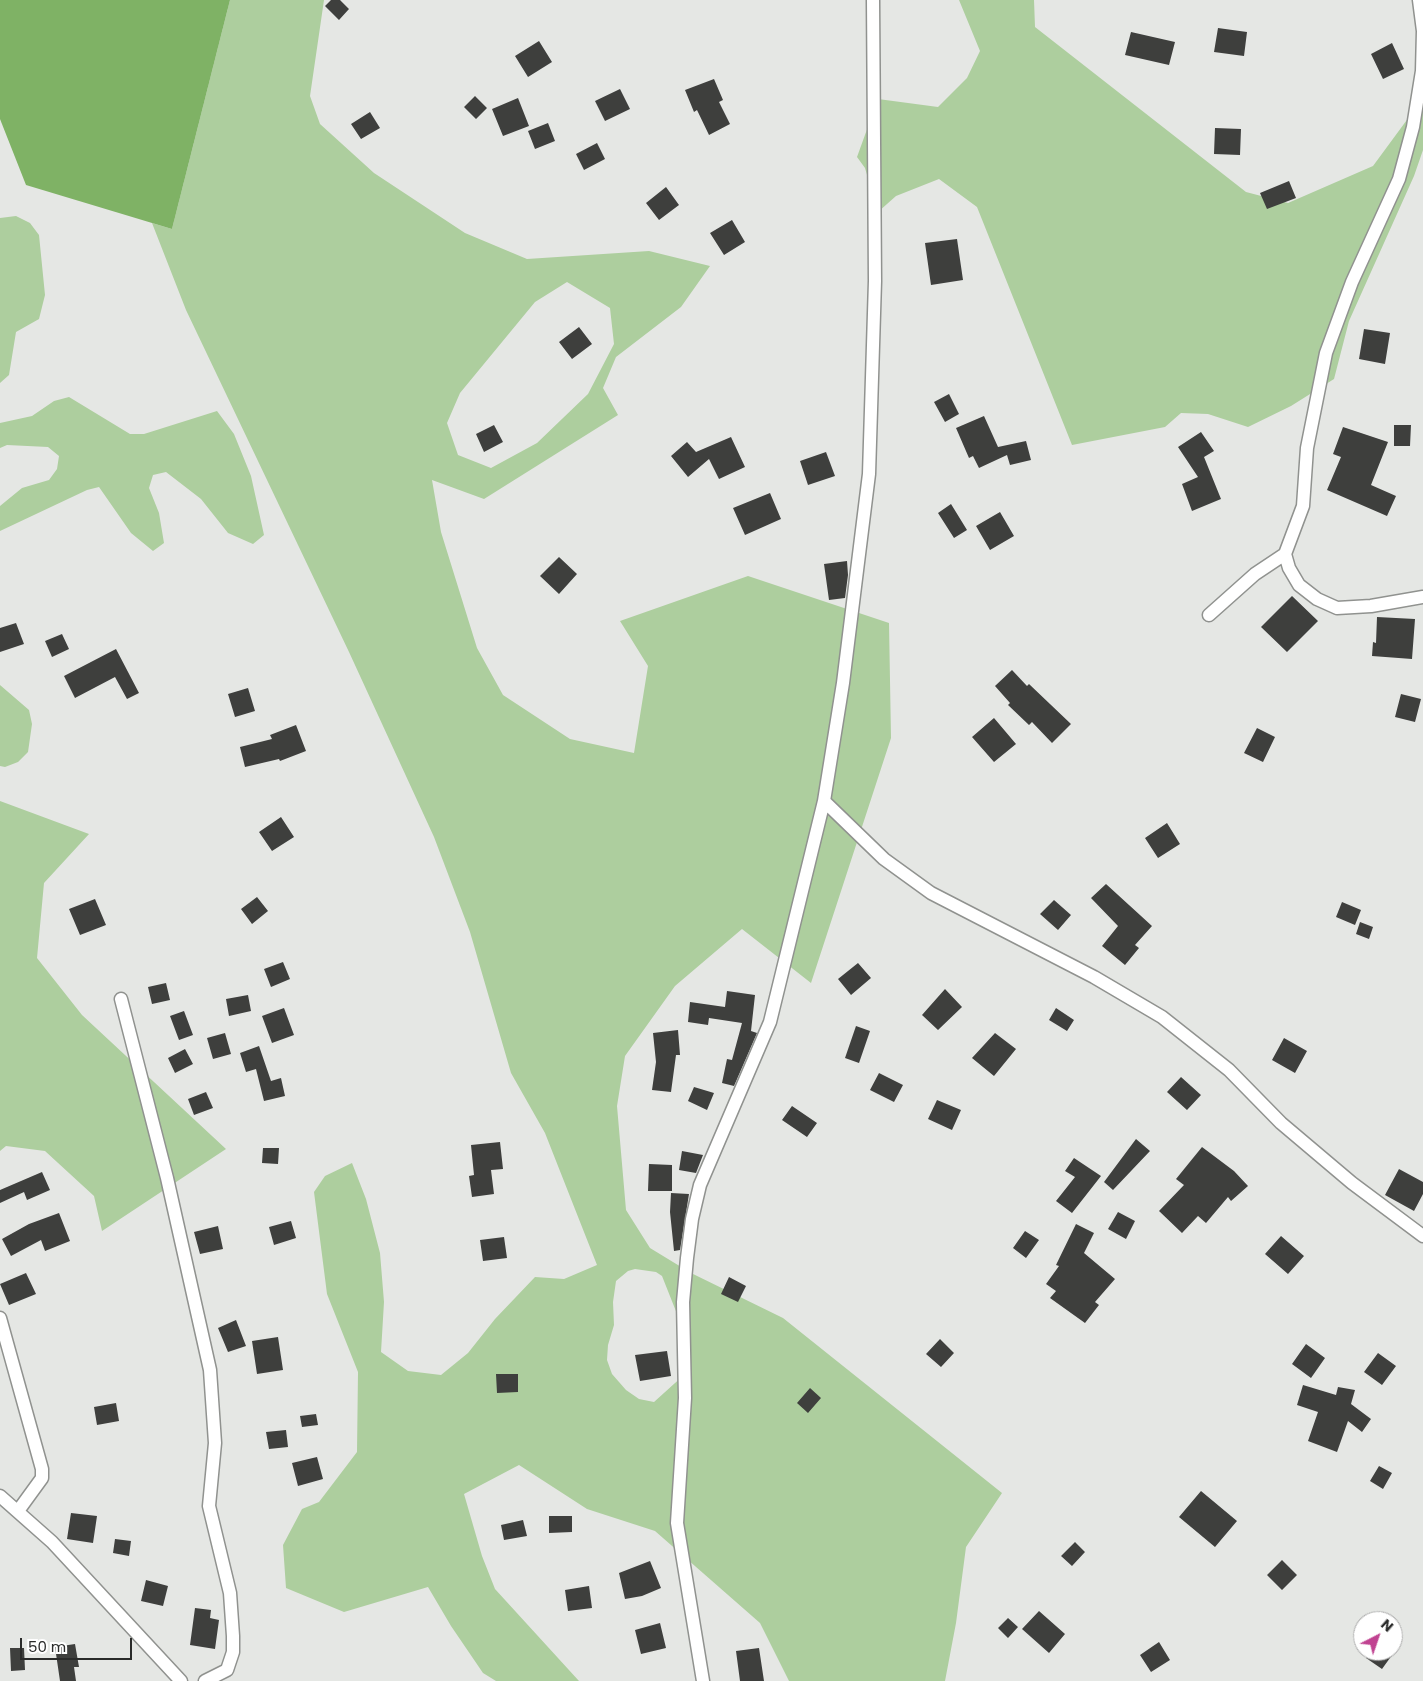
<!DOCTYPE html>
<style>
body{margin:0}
#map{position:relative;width:1423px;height:1681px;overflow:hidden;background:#e5e7e4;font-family:Poppins,sans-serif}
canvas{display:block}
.north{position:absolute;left:1353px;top:1611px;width:50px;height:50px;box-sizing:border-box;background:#fff;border:1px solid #aaa;border-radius:50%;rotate:41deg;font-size:14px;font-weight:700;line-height:20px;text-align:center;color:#2a2b2a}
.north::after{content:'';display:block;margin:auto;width:18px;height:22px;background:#c04391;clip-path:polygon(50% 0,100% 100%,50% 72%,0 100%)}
.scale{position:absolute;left:20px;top:1638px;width:112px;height:22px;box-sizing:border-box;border:2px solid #2a2b2a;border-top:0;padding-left:6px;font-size:15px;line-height:18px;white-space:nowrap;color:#2a2b2a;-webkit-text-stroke:4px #fff;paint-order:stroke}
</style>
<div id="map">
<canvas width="1423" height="1681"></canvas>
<div class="north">N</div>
<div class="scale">50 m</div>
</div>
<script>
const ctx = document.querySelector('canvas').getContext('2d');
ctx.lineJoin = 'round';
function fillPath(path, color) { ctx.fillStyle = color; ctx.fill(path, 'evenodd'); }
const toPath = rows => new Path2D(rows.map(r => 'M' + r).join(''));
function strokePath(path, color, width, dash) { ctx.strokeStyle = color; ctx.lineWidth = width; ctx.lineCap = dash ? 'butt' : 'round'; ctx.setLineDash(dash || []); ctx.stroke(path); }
fillPath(toPath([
 [230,0,324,0,310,96,320,124,374,173,465,233,527,259,649,251,710,266,681,307,616,357,603,388,618,415,484,499,432,480,441,532,477,648,503,695,570,739,634,753,648,666,620,621,748,576,889,623,891,738,811,983,742,929,675,986,625,1056,617,1106,626,1210,650,1248,691,1273,783,1318,1002,1493,966,1547,956,1623,945,1681,789,1681,760,1623,655,1531,587,1509,519,1465,464,1494,482,1556,495,1589,579,1681,496,1681,483,1673,451,1626,428,1587,344,1612,286,1588,283,1545,302,1509,319,1502,357,1452,358,1372,327,1294,314,1192,325,1176,352,1163,366,1199,380,1253,384,1302,381,1352,408,1371,441,1375,468,1353,495,1319,535,1277,564,1279,597,1265,545,1133,511,1073,470,932,434,837,349,652,186,310,152,223,172,229],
 [567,282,610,308,614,344,588,394,537,443,491,468,458,455,447,423,460,393,535,302],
 [635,1269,656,1272,662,1276,687,1339,685,1374,654,1402,639,1399,626,1390,612,1374,607,1360,608,1345,614,1325,613,1302,616,1281,628,1271],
 [959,0,1034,0,1035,27,1246,192,1288,203,1373,166,1423,98,1423,150,1414,176,1349,321,1334,379,1291,406,1248,427,1208,414,1181,413,1165,427,1072,445,977,207,939,179,896,196,878,212,865,168,857,157,878,99,938,107,967,78,980,51],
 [16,216,30,223,39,235,45,295,39,319,16,332,9,375,0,383,0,218],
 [69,397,130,434,144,434,217,411,234,434,251,476,264,535,253,544,228,533,201,499,166,472,153,475,149,488,159,513,164,543,153,551,131,533,99,487,87,490,0,531,0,506,22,488,49,480,57,469,59,456,48,447,7,445,0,448,0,423,32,416,54,401],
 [0,685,29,710,32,724,28,752,18,762,5,767,0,766],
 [0,801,89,834,44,883,37,958,82,1015,226,1149,102,1231,94,1196,45,1151,6,1146,0,1151]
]), '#adce9e');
fillPath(toPath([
 [0,0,230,0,172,229,26,185,0,119]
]), '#7fb265');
fillPath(toPath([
 [331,0,340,0,349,9,339,20,325,6],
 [1218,28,1247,32,1244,56,1214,52],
 [1131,32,1175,42,1169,65,1125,55],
 [539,41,552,62,528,77,515,56],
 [1392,43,1404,69,1383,79,1371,54],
 [714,79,723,100,719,102,730,124,709,135,697,110,694,112,685,90],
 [620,89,630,109,605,121,595,101],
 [475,96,487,108,476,119,464,107],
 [518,98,529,126,503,136,492,109],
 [370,112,380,128,361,139,351,124],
 [548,123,555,141,535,149,528,131],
 [1215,128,1241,129,1240,155,1214,154],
 [597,143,605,159,584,170,576,154],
 [1289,181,1296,198,1267,209,1260,193],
 [666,187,679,205,659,220,646,203],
 [732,220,745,242,724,255,710,233],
 [957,239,963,280,931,285,925,243],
 [579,327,592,344,572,359,559,342],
 [1364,329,1390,333,1385,364,1359,359],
 [949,394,959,414,945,422,934,402],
 [984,416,998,447,1026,441,1031,460,1010,465,1007,455,979,468,973,456,969,458,956,428],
 [494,425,503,442,484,452,476,434],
 [1394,425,1411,425,1410,446,1394,446],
 [1343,427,1388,442,1371,485,1396,496,1387,516,1327,490,1341,457,1333,454],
 [1201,432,1214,451,1204,457,1221,499,1192,511,1182,484,1198,477,1178,447],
 [731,437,745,467,719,479,709,459,688,477,671,456,687,442,696,452],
 [826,452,835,476,808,485,800,461],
 [770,493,781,519,745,535,733,508],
 [951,504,967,530,954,538,938,513],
 [1000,512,1014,536,990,550,976,526],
 [559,557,577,574,559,594,540,576],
 [847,561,848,575,845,598,829,600,824,564],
 [1292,596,1318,621,1287,652,1261,627],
 [1377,617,1415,619,1412,659,1372,656,1373,642,1376,643],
 [16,623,24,644,0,652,0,628],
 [62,634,69,649,52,657,45,641],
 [116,649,139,693,127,699,115,677,75,698,64,676],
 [1012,670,1027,686,1029,684,1071,724,1052,743,1032,722,1029,725,1008,705,1010,703,995,686],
 [248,688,255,711,235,717,228,694],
 [1401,694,1421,699,1415,722,1395,717],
 [994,718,1016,744,994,762,972,737],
 [296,725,306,751,280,761,279,759,245,767,240,747,272,739,270,735],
 [1257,728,1275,737,1263,762,1244,753],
 [281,817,294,837,272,851,259,832],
 [1167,823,1180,844,1158,858,1145,838],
 [1106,884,1152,926,1135,945,1139,948,1125,965,1102,946,1118,926,1091,898],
 [257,897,268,911,252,924,241,909],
 [95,899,106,925,80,935,69,909],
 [1054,900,1071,915,1058,930,1040,914],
 [1342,902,1361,910,1355,925,1336,917],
 [1360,922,1373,927,1369,939,1356,934],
 [283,962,290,979,271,987,264,969],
 [858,963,871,978,851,995,838,979],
 [166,983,170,1000,152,1004,148,987],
 [945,989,962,1007,938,1030,922,1015],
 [727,991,755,995,751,1031,757,1033,734,1086,722,1083,727,1059,732,1060,742,1023,709,1018,708,1025,688,1022,690,1002,725,1007],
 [248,995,251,1011,229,1016,226,999],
 [284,1008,294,1035,272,1043,262,1016],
 [1056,1008,1074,1020,1067,1031,1049,1020],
 [184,1011,193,1035,179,1040,170,1016],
 [856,1026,870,1031,859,1063,845,1058],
 [678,1030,680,1055,676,1055,671,1092,652,1090,656,1062,653,1033],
 [225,1033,231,1054,213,1059,207,1038],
 [995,1033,1016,1049,994,1076,972,1058],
 [1284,1038,1307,1051,1295,1073,1272,1060],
 [259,1046,271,1081,281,1078,285,1096,264,1101,256,1069,246,1072,240,1053],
 [185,1049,193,1064,175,1073,168,1058],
 [879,1073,903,1085,894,1102,870,1090],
 [1181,1077,1201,1095,1187,1110,1167,1092],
 [694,1087,714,1093,707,1110,688,1101],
 [206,1092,213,1108,194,1115,188,1099],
 [937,1100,961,1110,952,1130,928,1119],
 [792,1106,817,1123,807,1137,782,1120],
 [1136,1139,1150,1151,1113,1190,1104,1182],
 [500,1142,503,1169,491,1170,494,1194,472,1197,469,1176,474,1175,471,1145],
 [1202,1147,1234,1171,1248,1186,1231,1201,1228,1197,1206,1223,1198,1216,1182,1233,1159,1211,1184,1185,1176,1179],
 [263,1148,279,1148,278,1164,262,1163],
 [682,1151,703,1155,696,1173,679,1170],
 [1074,1158,1101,1176,1072,1213,1056,1201,1075,1177,1065,1171],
 [649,1164,672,1165,672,1191,648,1191],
 [1399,1169,1423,1182,1423,1194,1414,1211,1385,1195],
 [42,1172,50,1190,27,1200,24,1192,0,1203,0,1190],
 [671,1193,689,1194,680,1250,674,1251,670,1212],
 [1118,1212,1135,1221,1126,1239,1108,1229],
 [59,1213,70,1241,45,1251,41,1240,11,1256,2,1239,29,1224],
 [291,1221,296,1238,274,1245,269,1227],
 [1076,1224,1094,1233,1084,1253,1115,1279,1095,1302,1099,1305,1085,1323,1050,1298,1056,1291,1046,1284,1059,1266,1056,1265],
 [218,1226,223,1249,200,1254,194,1232],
 [1025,1231,1039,1240,1026,1258,1013,1248],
 [1281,1236,1304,1256,1288,1274,1265,1254],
 [504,1237,507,1258,483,1261,480,1240],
 [26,1273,36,1294,9,1305,0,1284],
 [729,1277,746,1286,738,1302,721,1294],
 [236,1320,246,1346,228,1352,218,1328],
 [278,1337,283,1370,257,1374,252,1341],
 [940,1339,954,1353,941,1367,926,1354],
 [1306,1344,1325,1358,1311,1378,1292,1364],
 [667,1351,671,1376,640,1381,635,1355],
 [1378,1353,1396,1366,1382,1385,1364,1372],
 [496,1374,518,1374,518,1392,497,1393],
 [1303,1385,1336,1395,1338,1387,1355,1390,1351,1404,1371,1419,1362,1432,1348,1421,1337,1452,1308,1441,1318,1412,1297,1405],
 [810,1388,821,1398,808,1413,797,1403],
 [116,1403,119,1421,97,1425,94,1407],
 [316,1414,318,1425,302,1427,300,1416],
 [286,1430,288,1447,269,1449,266,1432],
 [317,1457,323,1479,298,1486,292,1463],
 [1379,1466,1392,1473,1383,1489,1370,1481],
 [1201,1491,1237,1521,1215,1547,1179,1517],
 [71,1513,97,1516,93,1543,67,1539],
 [549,1516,572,1516,572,1532,549,1533],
 [523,1520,527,1536,504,1540,501,1525],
 [115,1539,131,1541,129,1556,113,1553],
 [1075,1542,1085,1552,1072,1566,1061,1556],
 [1282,1560,1297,1575,1282,1590,1267,1575],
 [650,1561,661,1588,642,1596,625,1599,619,1573],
 [146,1580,168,1586,163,1606,141,1601],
 [589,1586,592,1608,568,1611,565,1590],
 [195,1608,211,1610,210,1618,219,1620,215,1649,190,1645],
 [1039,1611,1065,1634,1049,1653,1022,1629],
 [1008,1618,1018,1627,1008,1638,998,1628],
 [660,1623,666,1648,641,1654,635,1630],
 [1159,1642,1170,1660,1151,1672,1140,1655],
 [75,1644,79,1667,74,1667,76,1681,60,1681,55,1647],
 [10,1648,24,1648,25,1670,11,1671],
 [759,1648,764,1681,740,1681,736,1651],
 [1371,1651,1395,1651,1382,1669,1366,1658]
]), '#3e3f3d');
const minor = toPath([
 [1419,0,1423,31,1422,71,1413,127,1399,179,1352,282,1326,353,1307,448,1303,506,1285,554,1289,568,1299,585,1317,599,1337,608,1371,606,1423,597],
 [1209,615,1255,574,1285,554],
 [824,801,884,859,931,893,1094,977,1162,1017,1229,1070,1281,1123,1352,1183,1423,1236],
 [121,999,167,1178,210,1370,215,1443,209,1506,230,1593,233,1636,233,1652,227,1670,205,1681],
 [0,1318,42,1469,42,1478,18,1511],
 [0,1496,52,1542,181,1681],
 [703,1681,677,1523,685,1398,683,1302,687,1258,692,1219,700,1185,770,1022,824,801,843,683,869,474,875,281,873,0]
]);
strokePath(minor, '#90928f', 15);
strokePath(minor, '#fff', 12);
</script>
